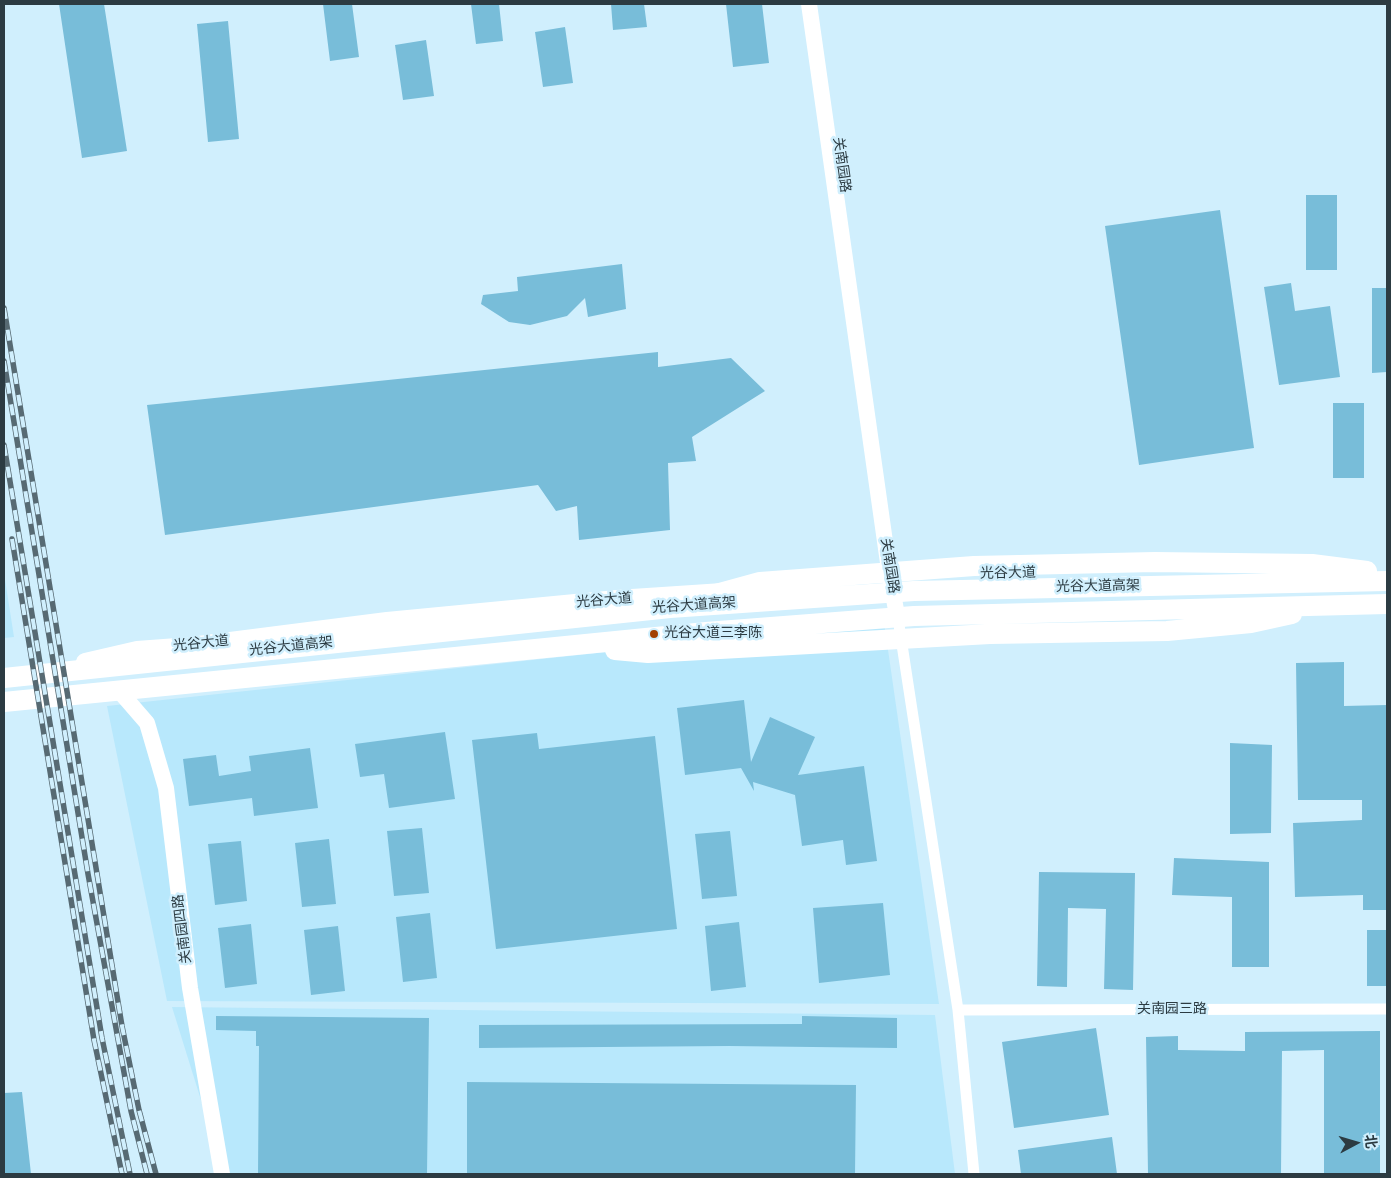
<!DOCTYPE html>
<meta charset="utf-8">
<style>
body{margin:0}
#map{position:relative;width:1391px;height:1178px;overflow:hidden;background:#d0effd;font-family:Jost,"Noto Sans SC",sans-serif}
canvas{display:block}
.frame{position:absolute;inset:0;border:5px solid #2c3b42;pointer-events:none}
.north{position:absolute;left:1331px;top:1118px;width:50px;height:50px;-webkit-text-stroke:4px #d0effd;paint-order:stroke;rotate:84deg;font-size:14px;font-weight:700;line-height:20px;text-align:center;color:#2c3b42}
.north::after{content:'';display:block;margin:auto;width:18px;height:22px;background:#2c3b42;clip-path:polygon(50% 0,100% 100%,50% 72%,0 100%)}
</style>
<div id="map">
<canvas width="1391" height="1178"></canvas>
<div class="frame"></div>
<div class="north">北</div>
</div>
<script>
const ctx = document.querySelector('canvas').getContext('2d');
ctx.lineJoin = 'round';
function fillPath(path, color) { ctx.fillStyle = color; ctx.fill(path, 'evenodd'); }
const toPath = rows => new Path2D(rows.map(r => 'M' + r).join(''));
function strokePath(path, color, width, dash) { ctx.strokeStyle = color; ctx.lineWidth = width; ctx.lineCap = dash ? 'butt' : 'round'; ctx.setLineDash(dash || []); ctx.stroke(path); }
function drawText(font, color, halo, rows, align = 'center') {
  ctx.font = font + ' Jost,"Noto Sans SC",sans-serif'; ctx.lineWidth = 5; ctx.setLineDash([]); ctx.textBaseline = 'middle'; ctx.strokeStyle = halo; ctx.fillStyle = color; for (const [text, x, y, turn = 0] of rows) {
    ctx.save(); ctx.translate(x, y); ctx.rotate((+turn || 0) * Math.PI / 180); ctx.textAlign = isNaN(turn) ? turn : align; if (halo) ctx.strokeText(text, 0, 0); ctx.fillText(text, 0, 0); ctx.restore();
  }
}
fillPath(toPath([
 [4,573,14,637,4,638],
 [884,622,939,1004,167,1001,107,706],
 [172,1007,935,1015,955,1174,224,1174]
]), '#b8e8fc');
fillPath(toPath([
 [59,4,104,4,127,151,82,158],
 [323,4,352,4,359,57,330,61],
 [471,4,499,4,503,41,476,44],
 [611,4,644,4,647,27,613,30],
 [726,4,762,4,769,63,733,67],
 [228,21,239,139,208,142,197,24],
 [565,27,573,83,543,87,535,32],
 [426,40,434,96,403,100,395,45],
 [1306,195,1337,195,1337,270,1306,270],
 [1220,210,1254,448,1139,465,1105,226],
 [622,264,626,309,588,317,585,298,567,316,530,325,509,322,481,304,483,295,518,291,517,277],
 [1291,283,1295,311,1330,306,1340,377,1279,385,1264,287],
 [1372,288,1387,288,1387,372,1372,373],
 [658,352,658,367,731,358,765,391,692,437,696,461,668,463,670,530,579,540,577,506,556,511,538,485,165,535,147,405],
 [1333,403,1364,403,1364,478,1333,478],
 [1344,662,1344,706,1387,705,1387,910,1363,910,1363,895,1295,897,1293,823,1362,820,1362,800,1298,800,1296,663],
 [744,700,751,762,770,717,815,737,798,775,864,766,877,861,846,865,843,840,802,846,795,795,753,782,754,791,741,768,685,775,677,708],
 [445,732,455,799,389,808,384,774,360,777,355,744],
 [537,733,539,749,655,736,677,929,496,949,472,740],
 [1230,743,1272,745,1271,833,1230,834],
 [310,748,318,808,254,816,252,798,189,806,183,759,216,755,219,776,251,771,249,756],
 [422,828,429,893,394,896,387,831],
 [730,831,737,896,702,899,695,834],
 [329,839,336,904,302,907,295,843],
 [241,841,247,901,215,905,208,844],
 [1174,858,1269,862,1269,967,1232,967,1232,897,1172,895],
 [1039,872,1135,873,1133,990,1104,989,1106,909,1068,908,1067,987,1037,986],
 [883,903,890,975,819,983,813,908],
 [430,913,437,978,403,982,396,917],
 [739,922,746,987,711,991,705,926],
 [251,924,257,984,225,988,218,928],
 [338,926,345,991,311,995,304,930],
 [1367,930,1387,930,1387,986,1367,986],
 [216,1016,429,1018,427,1174,258,1174,259,1046,256,1046,256,1031,216,1030],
 [802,1016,897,1018,897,1048,729,1046,479,1048,479,1025,802,1024],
 [1096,1028,1109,1115,1014,1128,1002,1042],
 [1380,1031,1380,1174,1324,1174,1324,1050,1282,1051,1281,1174,1148,1174,1146,1037,1178,1036,1178,1050,1245,1051,1245,1032],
 [467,1082,856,1085,855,1174,467,1174],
 [22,1092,31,1174,4,1174,4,1093],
 [1112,1137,1117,1174,1021,1174,1018,1150]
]), '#78bdd9');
strokePath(toPath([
 [897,612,958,1010,974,1174],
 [958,1010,1387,1009]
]), '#fff', 11);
strokePath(toPath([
 [809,4,890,577,896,610],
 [121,693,147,723,166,788,190,988,222,1174]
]), '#fff', 16);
strokePath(toPath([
 [85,662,137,650,191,646,387,621,617,599,723,592]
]), '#fff', 18);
strokePath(toPath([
 [709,596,760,582,974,566,1155,562,1312,564,1367,571],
 [615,650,648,653,990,634,1167,631,1251,623,1292,614],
 [4,678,670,608,914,591,1387,581],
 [4,702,706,632,914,616,1387,604]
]), '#fff', 20);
const rail = toPath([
 [4,308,122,1026,139,1110,156,1174],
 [4,361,88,874,131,1111,147,1174],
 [4,445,102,1038,130,1174],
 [12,539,94,1040,122,1174]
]);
strokePath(rail, '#576a73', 5.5);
strokePath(rail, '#d0effd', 4, [11]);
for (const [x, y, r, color] of [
 [654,634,5,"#a24002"]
]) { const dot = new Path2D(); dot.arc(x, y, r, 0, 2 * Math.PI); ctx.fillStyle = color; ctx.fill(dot); strokePath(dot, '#d0effd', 2); }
drawText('14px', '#2c3b42', '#d0effd', [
 ["关南园路",841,165,82],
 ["关南园路",889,566,81],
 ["光谷大道",1008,574,-1],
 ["光谷大道高架",1098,587,-1],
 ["光谷大道",604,601,-5],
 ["光谷大道高架",694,606,-4],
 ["光谷大道",201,644,-6],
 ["光谷大道高架",291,647,-6],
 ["关南园四路",183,929,-97],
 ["关南园三路",1172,1010]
]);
drawText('14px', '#2c3b42', '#d0effd', [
 ["光谷大道三李陈",664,634]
], 'left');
</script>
